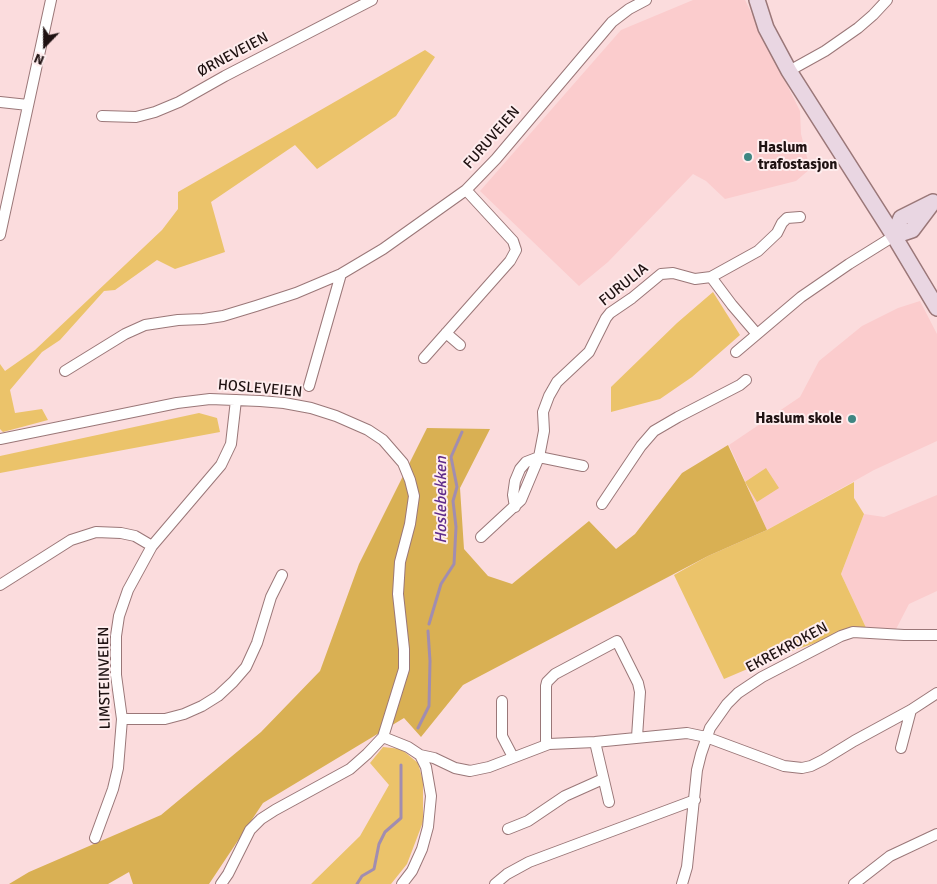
<!DOCTYPE html>
<meta charset="utf-8">
<style>
body{margin:0}
#map{position:relative;width:937px;height:884px;overflow:hidden;background:#fbdcdd;font-family:Signika,sans-serif}
canvas{display:block}
.north{position:absolute;left:20px;top:20px;width:50px;height:50px;-webkit-text-stroke:4px #feedee;paint-order:stroke;rotate:202deg;font-size:14px;font-weight:700;line-height:20px;text-align:center;color:#1f1212}
.north::after{content:'';display:block;margin:auto;width:18px;height:22px;background:#1f1212;clip-path:polygon(50% 0,100% 100%,50% 72%,0 100%)}
</style>
<div id="map">
<canvas width="937" height="884"></canvas>
<div class="north">N</div>
</div>
<script>
const ctx = document.querySelector('canvas').getContext('2d');
ctx.lineJoin = 'round';
function fillPath(path, color) { ctx.fillStyle = color; ctx.fill(path, 'evenodd'); }
const toPath = rows => new Path2D(rows.map(r => 'M' + r).join(''));
function strokePath(path, color, width, dash) { ctx.strokeStyle = color; ctx.lineWidth = width; ctx.lineCap = dash ? 'butt' : 'round'; ctx.setLineDash(dash || []); ctx.stroke(path); }
function drawText(font, color, halo, rows, align = 'center') {
  ctx.font = font + ' Signika,sans-serif'; ctx.lineWidth = 4; ctx.setLineDash([]); ctx.textBaseline = 'middle'; ctx.strokeStyle = halo; ctx.fillStyle = color; for (const [text, x, y, turn = 0] of rows) {
    ctx.save(); ctx.translate(x, y); ctx.rotate((+turn || 0) * Math.PI / 180); ctx.textAlign = isNaN(turn) ? turn : align; if (halo) ctx.strokeText(text, 0, 0); ctx.fillText(text, 0, 0); ctx.restore();
  }
}
fillPath(toPath([
 [693,0,745,0,800,111,801,134,810,169,796,181,725,199,706,181,693,174,608,262,579,286,480,191,621,30],
 [920,301,937,334,937,441,874,470,767,530,729,445,800,397,819,361,862,326,898,308],
 [937,495,937,591,909,604,894,633,868,632,841,574,864,514,884,517]
]), '#fbcccd');
fillPath(toPath([
 [425,50,435,57,396,116,317,169,295,145,211,202,225,252,175,269,157,260,115,290,104,291,60,340,42,352,10,390,15,413,42,409,48,420,3,432,0,429,0,364,5,371,35,350,162,230,178,209,178,192],
 [713,292,740,335,692,377,660,399,611,412,611,387,677,323],
 [199,413,217,418,220,432,0,473,0,456],
 [766,468,779,488,757,502,745,482],
 [854,482,854,498,864,514,841,574,868,632,838,635,778,656,724,679,674,575,708,556,767,530],
 [383,747,401,749,418,763,423,781,423,822,407,864,391,884,311,884,360,836,389,785,370,763]
]), '#ebc36a');
fillPath(toPath([
 [427,428,490,429,460,488,464,549,488,576,512,584,589,521,616,549,635,534,682,473,728,445,767,530,708,556,463,685,421,737,404,718,263,803,209,884,133,884,129,872,108,884,9,884,29,872,161,815,261,732,320,671,359,564]
]), '#d9b053');
strokePath(toPath([
 [429,624,441,584,454,564,456,527,453,501,457,487,451,457,462,432],
 [418,728,429,706,430,661,428,631],
 [357,884,362,876,374,869,379,844,385,832,401,818,401,765]
]), '#a18db0', 3);
const street = toPath([
 [789,71,825,51,858,28,873,15,887,0],
 [0,102,28,105],
 [102,116,136,117,155,112,179,102,225,76,372,0],
 [0,235,51,0],
 [711,277,732,305,756,333],
 [446,333,460,345],
 [736,352,801,297,849,264,894,236],
 [424,358,510,261,516,250,513,241,466,190],
 [65,371,125,334,145,325,178,320,203,319,223,316,256,306,296,293,341,274,383,249,466,190,496,159,612,22,629,9,646,0],
 [309,386,341,274],
 [0,439,177,403,210,399,260,401,284,403,311,408,336,416,368,430,383,440,403,463,410,480,414,496,410,524,400,562,398,594,404,649,404,669,383,737,367,754,350,769,275,810,261,819,250,830,228,874,221,884],
 [602,504,641,446,654,431,678,417,740,385,746,380],
 [515,507,513,495,515,481,520,469,526,462,539,457,583,466],
 [481,537,521,500,539,457,544,431,543,412,549,396,557,382,589,352,606,318,610,313,632,298,661,274,673,273,695,279,711,277,758,251,777,233,782,223,787,218,800,217],
 [0,585,71,540,96,532,121,533,135,536,152,546],
 [502,701,502,736,513,757],
 [122,719,165,719,184,714,202,706,218,696,233,682,246,667,257,643,271,597,282,575],
 [383,737,408,747,420,755,426,767,431,796,428,827,422,849,412,871,402,884],
 [595,742,609,802],
 [546,744,546,686,547,682,555,674,617,641,638,683,640,692,637,737],
 [901,748,911,710],
 [420,755,434,758,455,768,470,771,489,767,549,744,595,742,687,733,706,737,784,766,802,768,811,766,823,760,854,741,911,710,937,693],
 [508,829,528,821,565,796,603,779],
 [95,838,113,789,118,768,122,719,116,675,116,636,119,616,128,590,152,546,221,465,231,444,236,400],
 [495,884,507,874,529,862,695,800],
 [682,884,687,867,697,770,701,754,710,728,727,704,738,693,762,677,841,636,853,632,904,635,937,635],
 [854,884,890,856,937,834]
]);
const secondary = toPath([
 [757,0,766,28,789,71,894,236,937,308],
 [933,202,912,230,894,236,901,218,933,202]
]);
strokePath(street, '#9a7778', 12);
strokePath(secondary, '#9a7778', 18);
strokePath(street, '#fff', 10);
strokePath(secondary, '#e9d6e2', 15);
for (const [x, y, r, color] of [
 [748,157,5,"#3e8682"],
 [852,419,5,"#3e8682"]
]) { const dot = new Path2D(); dot.arc(x, y, r, 0, 2 * Math.PI); ctx.fillStyle = color; ctx.fill(dot); strokePath(dot, '#feedee', 2); }
drawText('15px', '#1f1212', '#feedee', [
 ["ØRNEVEIEN",233,55,-28],
 ["FURUVEIEN",492,138,-49],
 ["FURULIA",624,285,-39],
 ["HOSLEVEIEN",260,389,5],
 ["EKREKROKEN",787,648,-28],
 ["LIMSTEINVEIEN",105,678,-91]
]);
drawText('bold 15px', '#1f1212', '#feedee', [
 ["Haslum",758,148],
 ["trafostasjon",758,165],
 ["Haslum skole",842,419,"right"]
], 'left');
drawText('italic 16px', '#602c8a', '#feedee', [
 ["Hoslebekken",442,500,-90]
]);
</script>
